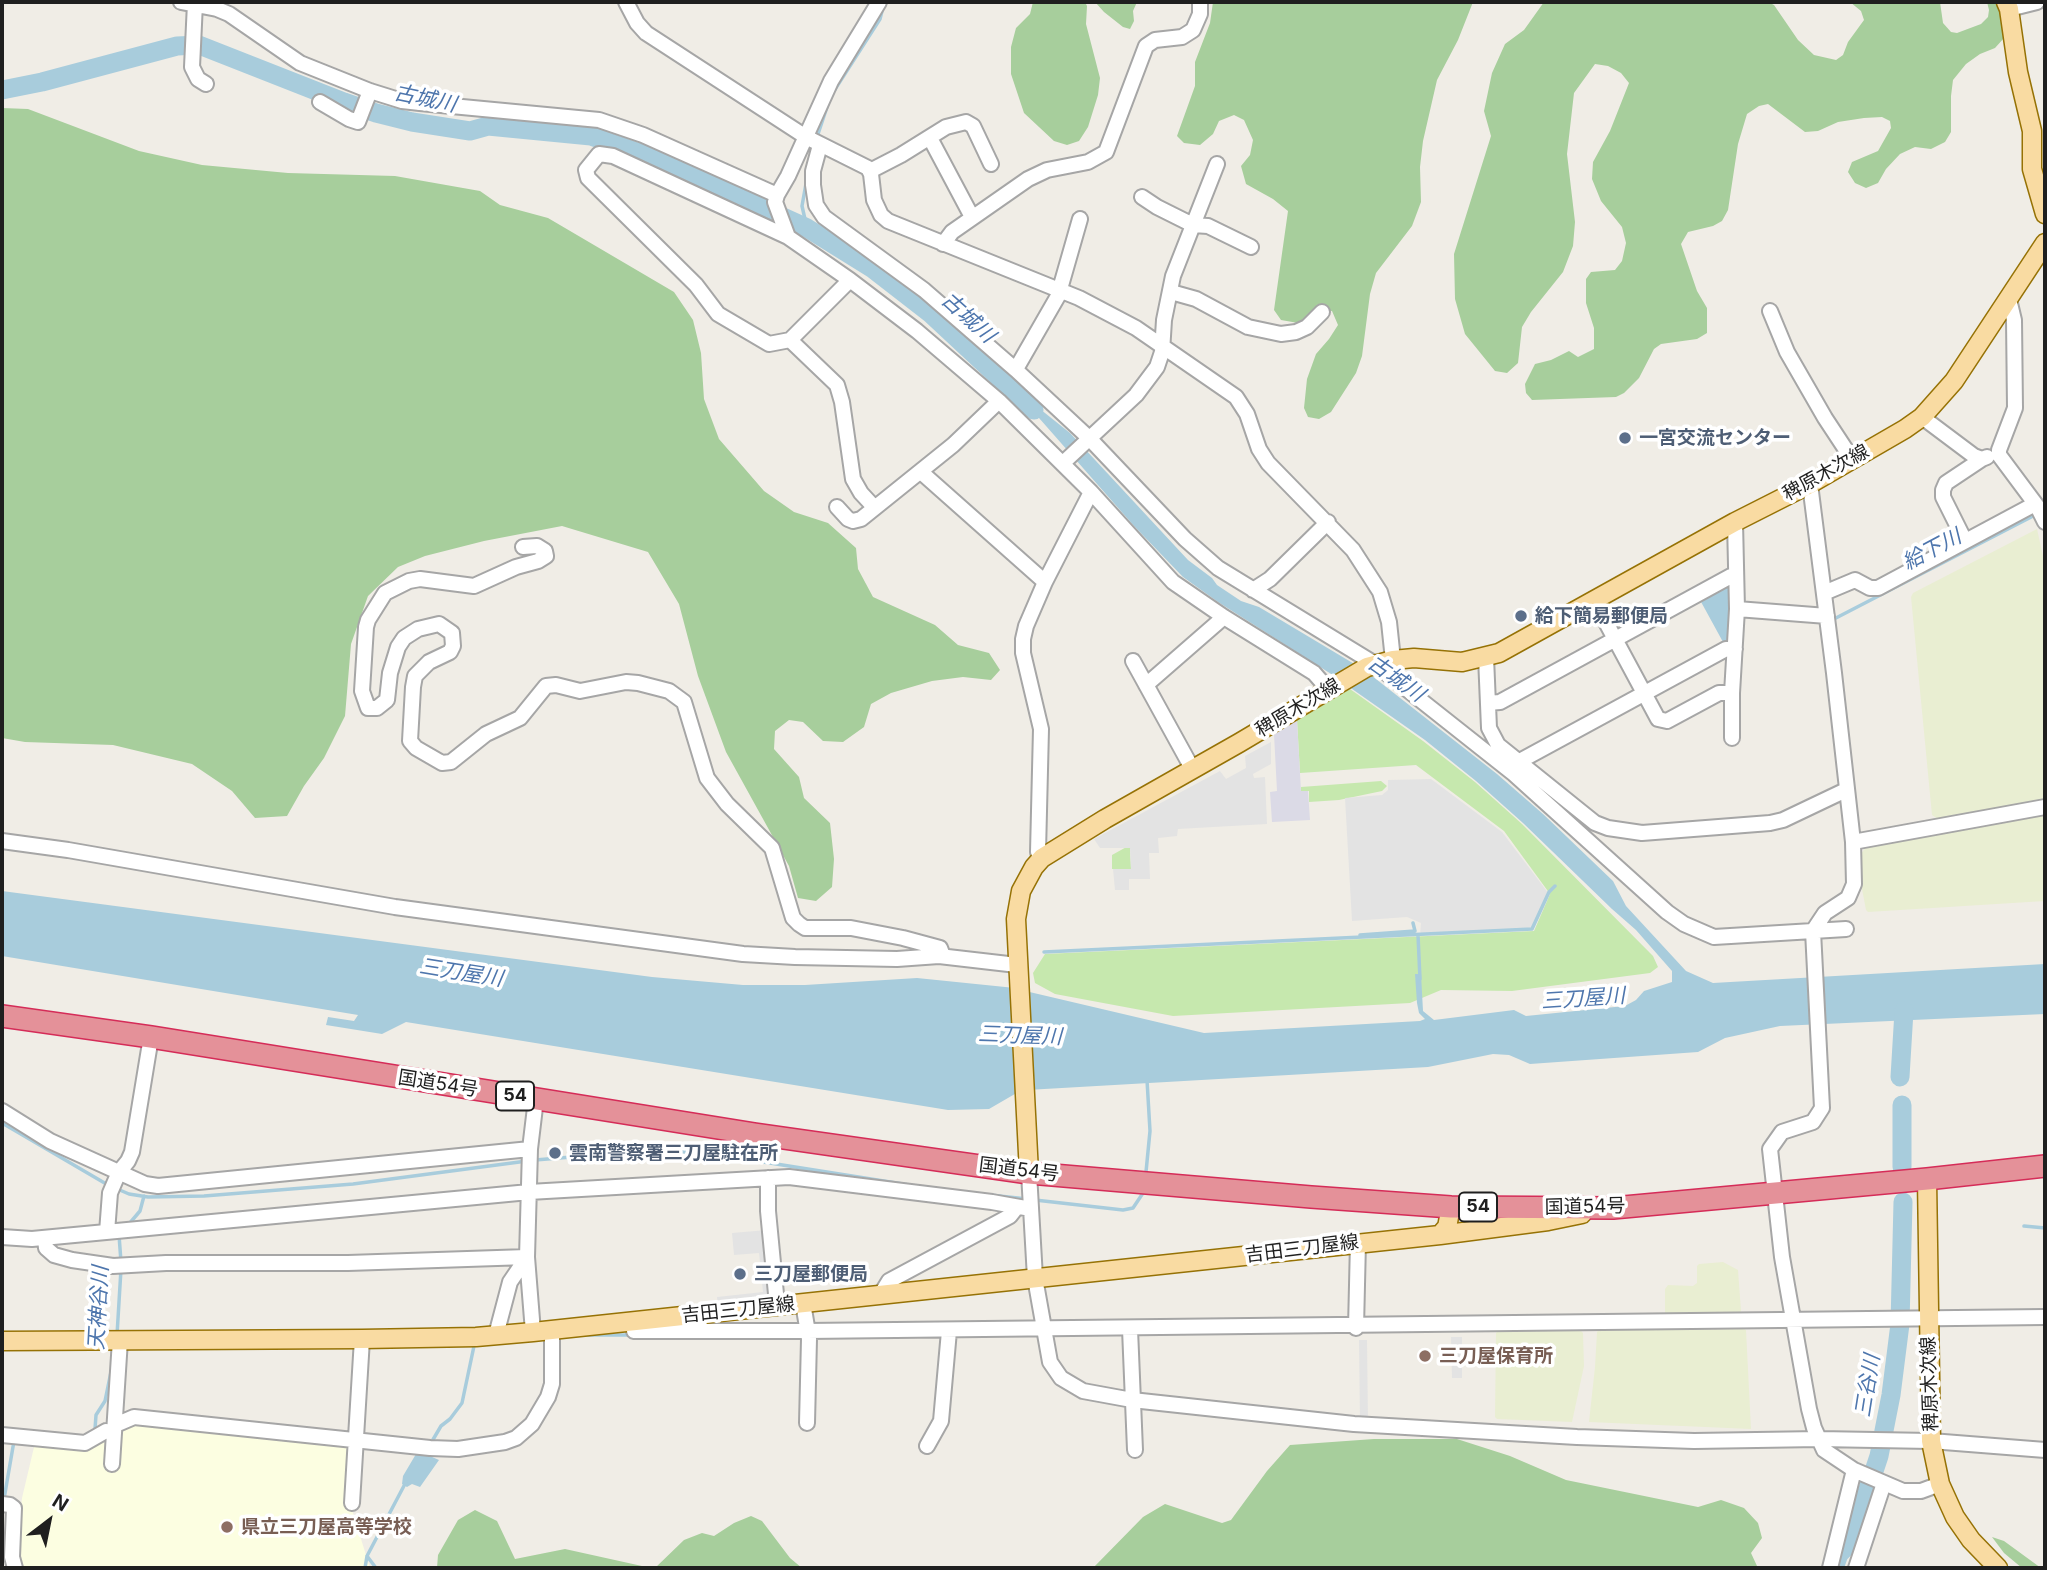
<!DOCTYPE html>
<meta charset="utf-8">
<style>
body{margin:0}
#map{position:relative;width:2047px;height:1570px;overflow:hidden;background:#f0ede6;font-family:Inter,sans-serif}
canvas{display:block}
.frame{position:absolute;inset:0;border:4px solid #1f1f1f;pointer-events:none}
.north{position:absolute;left:14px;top:1486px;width:70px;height:70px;-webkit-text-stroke:5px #fff;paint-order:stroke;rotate:32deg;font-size:19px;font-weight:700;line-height:28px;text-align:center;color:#1f1f1f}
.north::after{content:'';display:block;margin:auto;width:24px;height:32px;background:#1f1f1f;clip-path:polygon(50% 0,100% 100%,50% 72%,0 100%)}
</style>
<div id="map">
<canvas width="2047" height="1570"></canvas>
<div class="frame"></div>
<div class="north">N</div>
</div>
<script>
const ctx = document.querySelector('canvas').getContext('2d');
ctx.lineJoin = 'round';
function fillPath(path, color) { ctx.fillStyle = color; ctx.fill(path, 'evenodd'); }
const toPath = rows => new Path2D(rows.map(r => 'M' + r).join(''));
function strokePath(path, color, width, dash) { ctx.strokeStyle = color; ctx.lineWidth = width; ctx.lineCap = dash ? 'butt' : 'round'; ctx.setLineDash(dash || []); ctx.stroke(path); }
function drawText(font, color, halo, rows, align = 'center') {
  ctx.font = font + ' Inter,"Noto Sans JP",sans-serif'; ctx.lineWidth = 7; ctx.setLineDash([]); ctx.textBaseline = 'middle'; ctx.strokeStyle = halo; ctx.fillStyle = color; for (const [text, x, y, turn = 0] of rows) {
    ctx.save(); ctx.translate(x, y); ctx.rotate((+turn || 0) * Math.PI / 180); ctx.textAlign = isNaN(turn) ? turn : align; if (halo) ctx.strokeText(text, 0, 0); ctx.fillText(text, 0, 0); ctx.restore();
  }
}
fillPath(toPath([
 [130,1423,352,1444,348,1497,370,1568,25,1568,16,1561,22,1498,35,1443,90,1450]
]), '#fcfee1');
fillPath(toPath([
 [2037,529,2045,565,2045,801,1938,819,1932,815,1911,597,1913,593],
 [2045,810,2045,901,1868,912,1866,910,1862,889,1860,855,1869,843],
 [1723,1262,1738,1270,1741,1311,1736,1318,1665,1316,1665,1289,1668,1285,1693,1286,1697,1283,1697,1266,1699,1264],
 [1744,1329,1746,1330,1751,1429,1589,1422,1595,1367,1597,1332,1599,1330],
 [1498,1331,1581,1331,1583,1333,1584,1366,1572,1422,1497,1419,1495,1417,1496,1333]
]), '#e9eed2');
fillPath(toPath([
 [1350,689,1423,741,1475,782,1522,824,1653,956,1658,967,1650,973,1512,991,1441,990,1410,1003,1173,1016,1055,994,1035,983,1033,973,1045,954,1534,931,1550,894,1504,831,1416,765,1300,773,1297,720],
 [1381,781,1387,786,1382,791,1339,800,1309,802,1309,791,1301,792,1301,787],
 [1130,845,1140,849,1130,849,1131,869,1112,869,1112,855]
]), '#c6e8ae');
fillPath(toPath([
 [1033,2,1085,2,1087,6,1086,24,1100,78,1098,95,1088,127,1079,141,1067,145,1054,141,1024,113,1011,74,1011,47,1016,28,1030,14],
 [1095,2,1137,2,1133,11,1134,21,1130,29,1123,27,1104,12],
 [1213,2,1473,2,1458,40,1437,80,1423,141,1420,167,1421,202,1412,226,1376,273,1370,294,1362,356,1356,373,1331,412,1319,419,1308,417,1304,408,1307,379,1316,354,1329,339,1338,325,1332,311,1316,310,1311,319,1298,323,1281,320,1274,310,1288,211,1273,199,1246,184,1241,166,1250,155,1253,140,1244,120,1234,115,1219,121,1213,134,1200,145,1184,143,1177,136,1195,86,1195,62,1210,23],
 [1544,2,1768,2,1774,5,1798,40,1814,55,1836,60,1843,55,1848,42,1864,20,1861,11,1850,2,1940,2,1943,23,1951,32,1957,33,1981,24,1988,17,1989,10,1987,2,2003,2,2009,25,2004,38,1995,48,1980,54,1966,64,1953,80,1951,96,1951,132,1945,142,1931,149,1915,147,1900,154,1886,169,1878,183,1866,188,1855,183,1848,172,1852,162,1878,151,1891,128,1890,121,1882,117,1864,118,1838,122,1818,131,1805,132,1768,104,1759,106,1747,114,1738,144,1728,210,1722,221,1713,226,1688,232,1681,244,1697,291,1707,308,1707,333,1697,339,1661,344,1654,349,1639,378,1624,393,1616,397,1532,400,1526,393,1525,384,1535,364,1551,360,1569,351,1578,357,1594,349,1594,328,1586,303,1586,279,1591,272,1615,270,1622,261,1626,243,1622,227,1601,201,1592,179,1593,162,1610,131,1629,83,1621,73,1608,66,1595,64,1574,93,1567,154,1575,222,1573,246,1563,272,1531,312,1522,327,1518,363,1507,373,1495,371,1465,334,1455,299,1454,254,1491,136,1484,111,1492,73,1505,44,1524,30],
 [2,108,28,109,139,151,202,165,288,173,395,176,480,191,500,205,548,218,674,292,693,320,701,353,704,399,719,439,764,491,794,512,828,523,856,548,858,569,873,597,935,625,958,645,989,653,1000,670,991,680,963,677,932,681,891,693,871,704,864,727,843,742,823,741,803,722,789,720,775,731,774,749,799,777,804,798,830,823,834,859,832,887,816,901,798,898,789,866,726,752,698,676,679,604,648,552,562,526,484,541,425,556,398,567,368,596,351,644,345,716,324,758,304,786,287,816,255,818,232,791,192,764,113,745,25,742,2,738],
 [1374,1439,1457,1439,1510,1456,1566,1480,1698,1507,1721,1500,1744,1508,1758,1523,1762,1538,1751,1553,1757,1566,1760,1568,1093,1568,1143,1517,1165,1504,1222,1523,1231,1520,1267,1471,1290,1445],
 [475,1510,497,1521,515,1559,565,1549,651,1568,437,1568,438,1555,458,1520],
 [751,1516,762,1521,790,1558,802,1568,655,1568,684,1540,702,1533,714,1536,734,1523],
 [1992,1537,2004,1541,2041,1568,2022,1568,2004,1553]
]), '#a7ce9c');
fillPath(toPath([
 [1271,742,1271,764,1253,774,1254,778,1265,777,1267,824,1178,829,1177,836,1158,838,1159,853,1149,853,1150,879,1129,879,1129,890,1115,890,1113,869,1131,869,1130,848,1100,848,1094,839,1220,771,1226,779,1246,768,1245,756],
 [1431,779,1502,832,1549,894,1533,930,1420,935,1421,923,1407,917,1352,921,1345,798,1382,795,1388,790,1388,780],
 [767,1230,774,1301,718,1306,717,1297,763,1292,759,1253,734,1255,732,1233],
 [1451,1337,1462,1337,1462,1378,1452,1378],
 [1359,1340,1367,1340,1368,1423,1360,1423]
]), '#e3e3e3');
fillPath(toPath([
 [1297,720,1301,791,1308,791,1310,820,1272,822,1270,792,1277,791,1274,734]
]), '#dbdae6');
fillPath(toPath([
 [1010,385,1070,433,1188,560,1212,578,1217,585,1241,601,1259,607,1361,668,1339,679,1218,602,1183,577,1134,526],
 [1728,584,1732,588,1732,637,1723,642,1700,600],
 [1367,672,1497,774,1543,814,1613,881,1626,906,1686,971,1713,983,2045,964,2045,1014,1780,1026,1725,1038,1698,1052,1530,1064,1509,1055,1493,1054,1428,1067,1027,1090,1021,990,1204,1033,1420,1021,1425,1019,1419,1013,1417,1003,1415,974,1421,974,1423,1011,1434,1020,1514,1010,1526,1016,1625,1006,1636,1000,1644,991,1672,982,1672,971,1636,930,1612,909,1523,823,1476,781,1425,740,1345,684],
 [2,891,652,977,743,985,805,985,917,978,1015,988,1020,1091,989,1109,948,1110,406,1022,382,1034,326,1025,328,1017,354,1021,358,1015,2,956],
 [423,1453,439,1460,420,1487,412,1484,407,1487,402,1484,403,1476,416,1454]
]), '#a8ccdc');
strokePath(toPath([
 [832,94,880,19,883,7],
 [817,137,828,104],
 [807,178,802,206,807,228],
 [1834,619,2037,514],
 [1360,935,1415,931,1413,923],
 [1418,935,1420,979],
 [1044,952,1532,929,1549,892,1555,886],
 [2,1123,108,1185],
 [535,1160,658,1150,713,1154,909,1185],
 [1146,1172,1150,1131,1147,1080],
 [115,1188,129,1194,148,1197,204,1196,353,1184,527,1161],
 [990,1195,1027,1199],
 [1035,1200,1123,1210,1133,1208,1143,1193],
 [129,1224,140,1211,144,1196],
 [2024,1226,2045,1228],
 [119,1235,121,1262],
 [117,1335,121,1269],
 [579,1335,631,1335],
 [95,1429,96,1415,105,1401,112,1367],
 [431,1443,441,1426,450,1419,462,1403,474,1346,478,1343],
 [4,1499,14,1441],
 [367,1556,376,1568],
 [365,1568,367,1556,406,1482]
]), '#a8ccdc', 3.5);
strokePath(toPath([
 [2,90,42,82,177,46,199,45,344,102,376,113,412,122,470,131,488,126,591,136,648,156,807,228,873,269,931,314,1034,410],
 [1900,1077,1904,1011],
 [1902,1105,1902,1167],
 [1834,1568,1839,1554,1847,1546,1852,1537,1879,1456,1891,1395,1900,1324,1903,1202]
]), '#a8ccdc', 19);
const minor = toPath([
 [181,2,217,9,229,14,300,63,370,91,402,101,420,103,599,120,643,135,777,195],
 [626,2,637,23,646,33,806,137,868,168,871,174,874,200,881,215,888,221,1079,298,1136,328,1236,397,1247,414,1259,449,1268,463,1353,550,1380,592,1389,622,1393,660],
 [879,2,831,81,788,176,777,195,775,202,788,237,850,280,917,331,999,401,1091,492,1173,582,1224,617,1314,673,1328,689],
 [195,3,192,67,198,79,206,84],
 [2009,9,2037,2],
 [320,102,349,119,358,122,370,91],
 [930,138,972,217],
 [820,145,813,171,813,185,816,205,824,217,924,290,1016,370,1089,438,1185,539,1218,568,1375,664,1514,774,1667,912,1684,924,1714,937,1846,929],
 [870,171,901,155,946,127,966,122,973,126,991,164],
 [1142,197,1157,207,1193,225,1208,226,1251,247],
 [788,237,613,156,599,154,586,170,588,178,696,285,718,314,769,344,790,340,850,280],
 [943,244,952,232,1028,179,1047,170,1088,162,1106,152,1146,46,1155,40,1182,37,1193,30,1200,14,1200,2],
 [1171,292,1196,299,1248,327,1281,334,1296,332,1307,327,1322,312],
 [2009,299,2014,320,2015,408,1999,450,1999,455,2037,506,2045,522],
 [1770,311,1787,352,1825,418,1852,459],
 [790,340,837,385,842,402,853,479,861,493,874,507],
 [1016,369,1058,296,1080,219],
 [1922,417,1974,456,1982,459,1987,457],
 [1063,463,1136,395,1157,367,1162,352,1164,320,1173,276,1217,164],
 [921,472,1045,582],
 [1810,484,1834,673,1853,842,1854,884,1848,898,1825,913,1813,931,1822,1108,1813,1122,1782,1132,1770,1149,1782,1257,1809,1409,1814,1428,1824,1450,1854,1470,1903,1491,1921,1491,1940,1484],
 [837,507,848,519,853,521,861,519,953,445,999,401],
 [1965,541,1943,497,1943,490,1946,483,1982,459],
 [523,547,537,546,545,551,546,556,538,561,516,567,474,586,420,579,409,581,385,593,368,620,366,627,362,691,368,708,377,708,387,700,390,673,398,647,404,638,418,629,439,624,452,633,453,646,450,652,429,662,415,676,413,687,410,741,416,748,442,763,451,762,486,734,520,718,546,686,556,685,580,691,626,682,638,683,669,691,684,702,707,778,727,804,772,848,793,918,799,924,805,928,851,928,903,938,940,948,943,956],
 [1253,590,1270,579,1328,522],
 [1824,593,1855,580,1870,588,1878,588,2035,504],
 [1594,600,1658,719,1667,721,1719,693,1732,693,1737,609,1735,522],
 [1737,609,1827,616],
 [1486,657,1489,728,1498,745,1595,823,1608,828,1642,833,1770,823,1783,820,1846,790],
 [1133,661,1193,770],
 [1146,685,1224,617],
 [1732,693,1732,738],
 [1488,703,1500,702,1731,576,1736,576],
 [1518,762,1726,649,1735,649],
 [2,841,68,850,395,907,743,954,795,957,897,959,939,956,1017,965],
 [1853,842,2045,807],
 [1042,858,1038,852,1041,729,1023,653,1023,639,1026,626,1045,582,1091,492],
 [2,1111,50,1141,145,1184,158,1186,530,1149],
 [1029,1173,1035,1278,1050,1362,1061,1378,1083,1391,1132,1400,1354,1424,1577,1437,1694,1441,1819,1439,1931,1441,2045,1450],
 [768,1178,768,1211,776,1294,781,1305],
 [107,1232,110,1193,119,1172,128,1161,132,1152,151,1037],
 [2,1237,32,1239,529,1192,789,1177,992,1202,1031,1209],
 [45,1238,46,1248,54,1255,72,1260,113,1266,166,1263,348,1263,527,1257],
 [881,1294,889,1281,1010,1216,1017,1207],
 [803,1303,809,1339,807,1423],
 [635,1321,634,1331,807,1331,2045,1317],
 [1356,1328,1358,1242],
 [1130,1329,1135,1450],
 [533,1332,527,1257,530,1149,536,1099],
 [496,1335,510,1282,527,1257],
 [120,1423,134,1417,430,1448,458,1449,505,1442,516,1438,532,1424,548,1397,552,1384,552,1330],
 [2,1435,85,1443,106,1431],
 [927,1446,941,1421,949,1331],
 [112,1464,120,1340],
 [352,1503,362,1339],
 [2,1504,10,1505,14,1508,12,1557,15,1568],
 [1830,1568,1854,1470],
 [1856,1568,1884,1483]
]);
const major = toPath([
 [2006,2,2009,9,2018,72,2032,131,2032,169,2045,214],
 [1029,1173,1016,919,1021,891,1034,867,1042,858,1105,819,1239,743,1367,667,1393,660,1414,658,1462,662,1499,653,1735,522,1810,484,1905,429,1922,417,1954,381,2045,243],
 [1927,1179,1931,1441,1940,1484,1955,1517,1971,1540,1998,1568],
 [1440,1235,1548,1221,1582,1214],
 [2,1341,362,1339,476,1337,533,1332,1440,1235,1447,1227,1451,1207]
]);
const highway = toPath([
 [2,1016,151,1037,755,1134,1029,1173,1311,1197,1451,1207,1613,1208,1927,1179,2045,1166]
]);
strokePath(minor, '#a6a6a6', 18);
strokePath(major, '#967205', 21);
strokePath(highway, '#d52c58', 24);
strokePath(minor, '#fff', 14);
strokePath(major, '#f9dba2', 18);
strokePath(highway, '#e49199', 21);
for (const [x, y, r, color] of [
 [1625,438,7,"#5c6f8a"],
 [1521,616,7,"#5c6f8a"],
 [555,1153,7,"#5c6f8a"],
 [740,1274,7,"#5c6f8a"],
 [1425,1356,7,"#8d6e63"],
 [227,1527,7,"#8d6e63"]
]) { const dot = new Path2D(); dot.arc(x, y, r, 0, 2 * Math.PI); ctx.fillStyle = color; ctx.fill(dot); strokePath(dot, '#fff', 2.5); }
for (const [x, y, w] of [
 [515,1096,38],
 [1478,1207,38]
]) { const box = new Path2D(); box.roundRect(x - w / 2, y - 14.5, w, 29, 5); ctx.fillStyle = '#fff'; ctx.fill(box); strokePath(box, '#1f1f1f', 2); }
drawText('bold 18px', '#1f1f1f', null, [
 ["54",515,1096],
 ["54",1478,1207]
]);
drawText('bold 19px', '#4e5e75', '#fff', [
 ["一宮交流センター",1639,438],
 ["給下簡易郵便局",1535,616],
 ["雲南警察署三刀屋駐在所",569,1153],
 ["三刀屋郵便局",754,1274]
], 'left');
drawText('19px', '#1f1f1f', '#fff', [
 ["稗原木次線",1826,473,-29],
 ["稗原木次線",1298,708,-31],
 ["国道54号",438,1084,9],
 ["国道54号",1019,1170,7],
 ["国道54号",1585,1207,-1],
 ["吉田三刀屋線",1302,1249,-7],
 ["吉田三刀屋線",738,1310,-6],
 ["稗原木次線",1930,1384,-92]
]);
drawText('bold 19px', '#785e54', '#fff', [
 ["三刀屋保育所",1439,1356],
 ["県立三刀屋高等学校",241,1527]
], 'left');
drawText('italic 21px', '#4e76ad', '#fff', [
 ["古城川",425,99,12],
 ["古城川",968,318,42],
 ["給下川",1932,550,-28],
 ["古城川",1396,679,35],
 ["三刀屋川",461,973,9],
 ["三刀屋川",1583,999,-4],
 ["三刀屋川",1020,1036,2],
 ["天神谷川",99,1308,-87],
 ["三谷川",1868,1386,-81]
]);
</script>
